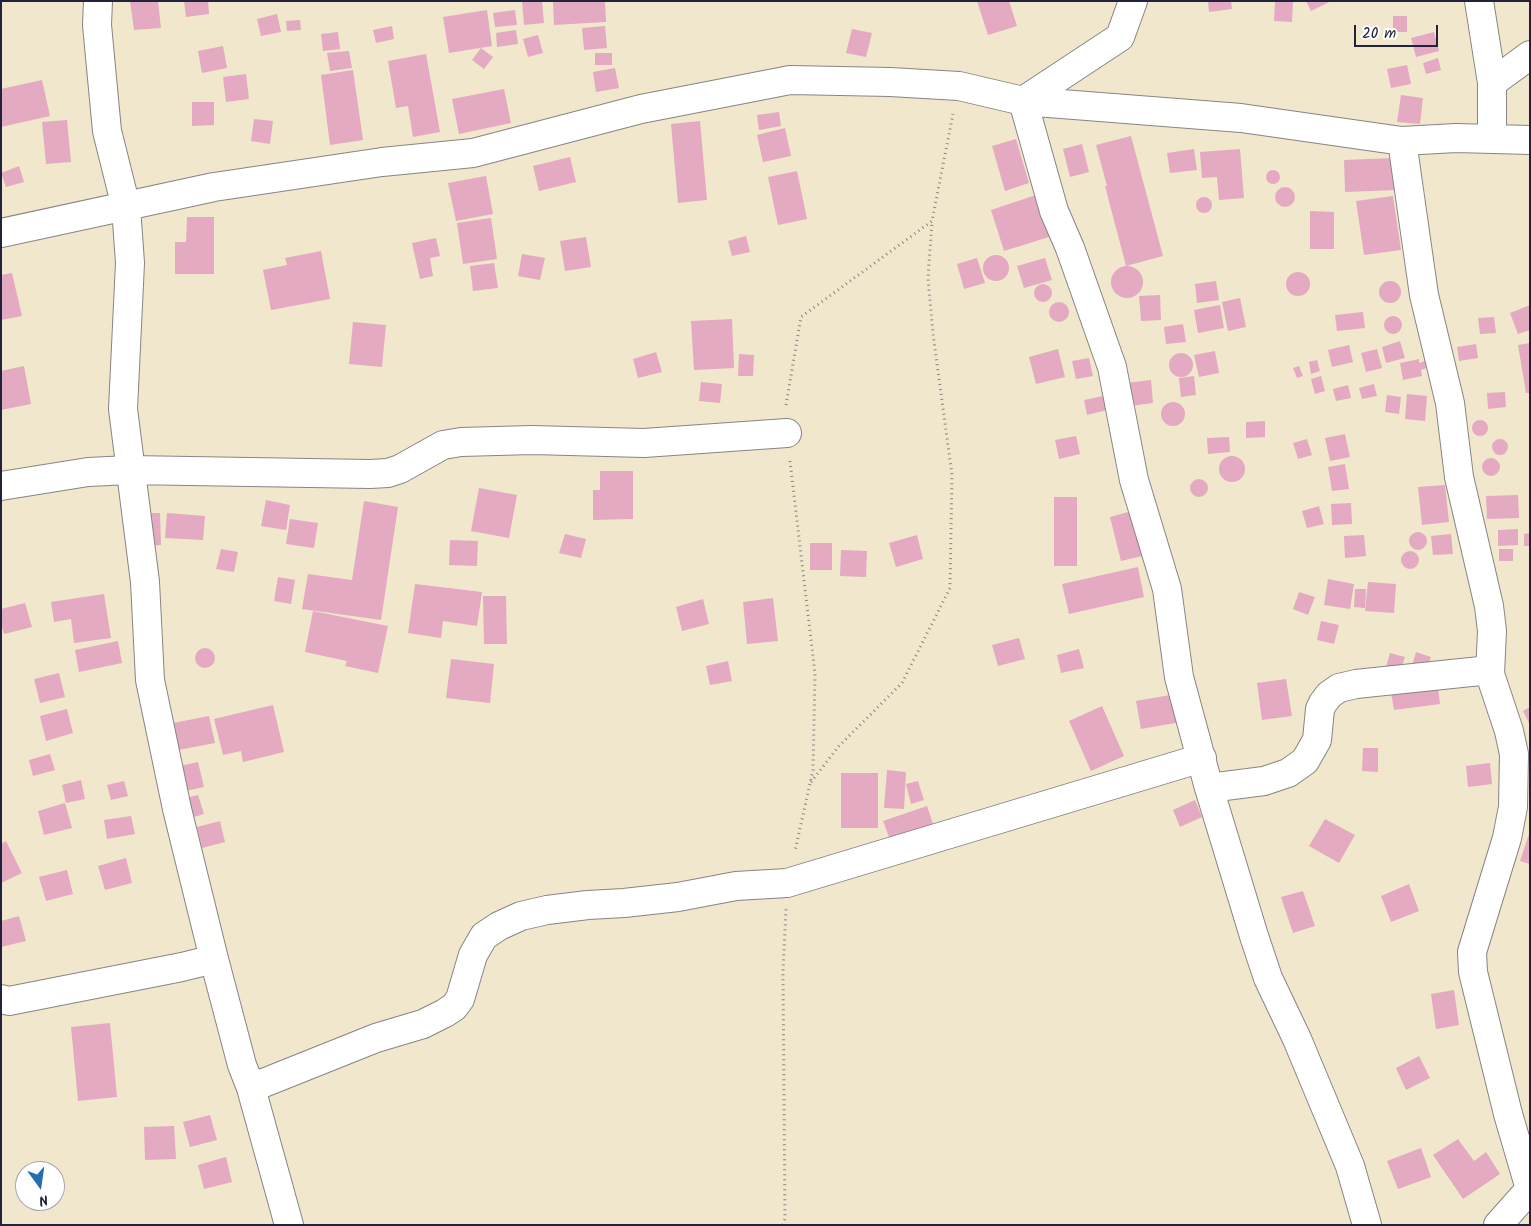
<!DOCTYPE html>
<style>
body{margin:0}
#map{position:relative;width:1531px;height:1226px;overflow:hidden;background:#f0e7cc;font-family:Kalam,sans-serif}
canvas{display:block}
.frame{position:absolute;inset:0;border:2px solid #22223b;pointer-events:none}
.north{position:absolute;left:15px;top:1161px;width:50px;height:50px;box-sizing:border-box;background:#fff;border:1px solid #a7a7b1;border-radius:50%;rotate:166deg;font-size:14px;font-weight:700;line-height:20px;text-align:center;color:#22223b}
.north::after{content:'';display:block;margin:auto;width:18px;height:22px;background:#1f6fb2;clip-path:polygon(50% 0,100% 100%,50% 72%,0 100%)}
.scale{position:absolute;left:1354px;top:25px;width:84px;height:22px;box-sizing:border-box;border:2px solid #22223b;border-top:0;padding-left:6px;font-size:15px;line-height:18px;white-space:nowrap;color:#22223b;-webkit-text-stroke:4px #fff;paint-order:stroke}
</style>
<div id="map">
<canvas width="1531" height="1226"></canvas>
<div class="frame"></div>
<div class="north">N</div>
<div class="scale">20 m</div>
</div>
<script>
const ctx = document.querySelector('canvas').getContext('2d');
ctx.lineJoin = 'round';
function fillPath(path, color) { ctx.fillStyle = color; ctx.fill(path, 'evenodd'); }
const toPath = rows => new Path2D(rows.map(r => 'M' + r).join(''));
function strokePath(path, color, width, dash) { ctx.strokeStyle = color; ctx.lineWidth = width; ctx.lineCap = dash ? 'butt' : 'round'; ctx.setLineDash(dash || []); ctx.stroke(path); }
fillPath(toPath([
 [130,1,158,1,161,28,134,30],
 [184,1,208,1,209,14,186,17],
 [522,1,542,1,544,23,524,25],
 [553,1,605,1,606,22,554,25],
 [977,1,1009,1,1017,26,988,35],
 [1208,1,1231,1,1232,9,1209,12],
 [1275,1,1293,1,1292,22,1274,21],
 [1306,1,1331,1,1311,11],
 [487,10,492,46,449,53,443,17],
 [515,10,517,25,495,27,493,13],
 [277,14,281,32,261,36,257,19],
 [1393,16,1407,16,1407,32,1393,32],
 [300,20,301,30,287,31,286,21],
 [392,26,394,39,376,43,373,30],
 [605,26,607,48,584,50,582,28],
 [852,29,872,33,866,57,846,53],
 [516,30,518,44,497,47,496,33],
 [338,32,340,49,323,51,321,34],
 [1434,32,1439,51,1416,57,1411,38],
 [538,35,543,53,528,57,523,39],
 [223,46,227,68,202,73,198,51],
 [481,48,493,57,484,69,472,60],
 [349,51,352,68,330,71,327,53],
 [595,53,612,53,612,65,595,65],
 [426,54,440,132,413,137,408,106,396,108,388,61],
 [1438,58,1441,70,1426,74,1423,63],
 [1407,65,1411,84,1391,88,1387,69],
 [615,68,619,88,596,92,593,72],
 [353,70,363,140,330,145,321,75],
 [246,74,249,99,226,102,223,77],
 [42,80,50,116,1,127,1,89],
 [504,89,511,123,459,134,452,99],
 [1401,95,1423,98,1420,124,1397,122],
 [192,102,214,102,214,125,192,126],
 [779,112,781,126,759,130,757,115],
 [254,119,273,121,270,144,251,141],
 [67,120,71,162,46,164,42,122],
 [700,121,707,200,678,203,671,124],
 [785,128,791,156,763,162,757,135],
 [1131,136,1163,256,1126,266,1105,186,1107,186,1096,145],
 [1016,139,1029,183,1005,191,992,146],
 [1082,144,1089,172,1070,177,1063,149],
 [1194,149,1197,170,1170,173,1167,153],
 [1240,149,1244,198,1219,200,1217,177,1202,178,1200,152],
 [570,157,576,182,539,191,533,166],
 [1395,158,1396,190,1345,192,1344,160],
 [19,166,24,182,6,187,1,173],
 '1266 177a7 7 0 1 1 14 0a7 7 0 1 1-14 0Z',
 [797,171,807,219,778,225,768,177],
 [486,176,493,214,456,221,448,183],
 '1275 197a10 10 0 1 1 20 0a10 10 0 1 1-20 0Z',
 [1036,195,1049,237,1004,251,991,210],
 [1393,196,1401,250,1364,255,1356,201],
 '1196 205a8 8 0 1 1 16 0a8 8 0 1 1-16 0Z',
 [1310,211,1334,212,1334,249,1310,249],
 [187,217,214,217,214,274,175,274,175,242,186,242],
 [491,218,497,259,463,264,457,223],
 [746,236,750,252,732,256,728,241],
 [586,237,591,267,565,271,560,241],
 [436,238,440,256,430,258,433,276,420,279,412,243],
 [321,251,330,299,271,310,263,270,287,265,285,258],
 [522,254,545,258,540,280,518,276],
 '983 268a13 13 0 1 1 26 0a13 13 0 1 1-26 0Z',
 [977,258,985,283,964,289,957,264],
 [1045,258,1052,280,1024,288,1017,266],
 [494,263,498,288,473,291,470,266],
 '1111 282a16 16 0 1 1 32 0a16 16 0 1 1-32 0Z',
 '1286 284a12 12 0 1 1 24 0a12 12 0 1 1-24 0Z',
 [12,273,22,316,1,320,1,275],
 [1216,281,1219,300,1197,303,1195,284],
 '1379 292a11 11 0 1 1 22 0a11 11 0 1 1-22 0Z',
 '1034 293a9 9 0 1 1 18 0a9 9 0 1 1-18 0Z',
 [1160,295,1161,320,1141,321,1139,296],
 [1240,298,1246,327,1228,331,1222,302],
 '1049 312a10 10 0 1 1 20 0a10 10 0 1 1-20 0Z',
 [1220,305,1224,328,1198,333,1194,310],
 [1530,305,1530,330,1518,334,1510,313],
 [1363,312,1365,328,1337,331,1335,315],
 '1384 325a9 9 0 1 1 18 0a9 9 0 1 1-18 0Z',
 [1494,317,1496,333,1480,334,1478,318],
 [732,319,734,368,694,370,691,321],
 [353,322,386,325,382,367,349,364],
 [1183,324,1186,342,1166,344,1164,327],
 [1400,341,1405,358,1386,363,1382,347],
 [1530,343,1530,393,1526,393,1518,345],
 [1476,344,1478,358,1459,361,1457,347],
 [1349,345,1353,362,1332,367,1328,350],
 [1058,349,1065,377,1036,384,1029,357],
 [1377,349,1382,368,1366,372,1361,353],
 [1215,351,1219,373,1199,377,1194,355],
 [656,352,662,372,638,378,633,359],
 '1169 365a12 12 0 1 1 24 0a12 12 0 1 1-24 0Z',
 [739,354,754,355,753,376,738,376],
 [1089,358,1093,376,1076,379,1072,361],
 [1419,359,1419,363,1425,361,1426,368,1421,370,1422,376,1403,380,1400,363],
 [1317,360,1320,371,1311,374,1309,362],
 [24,366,31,404,1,410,1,371],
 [1299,366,1303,376,1297,378,1293,368],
 [1194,376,1196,395,1181,397,1179,378],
 [1321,376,1325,391,1315,394,1311,379],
 [1151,380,1153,403,1130,406,1127,383],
 [701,382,722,384,720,403,699,401],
 [1374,384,1377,396,1362,399,1359,388],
 [1348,385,1351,398,1336,401,1333,389],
 [1505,392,1506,407,1488,409,1487,393],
 [1407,394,1427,396,1425,421,1405,419],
 [1387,395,1401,397,1399,414,1385,412],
 [1103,396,1107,410,1087,415,1084,400],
 '1161 414a12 12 0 1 1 24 0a12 12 0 1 1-24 0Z',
 '1472 428a8 8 0 1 1 16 0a8 8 0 1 1-16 0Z',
 [1265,421,1265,437,1246,438,1246,422],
 [1345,434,1350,457,1330,461,1325,438],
 [1076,436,1080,454,1059,459,1055,440],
 [1229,437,1230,452,1208,454,1207,438],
 [1307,439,1312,455,1298,459,1293,443],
 '1492 447a8 8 0 1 1 16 0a8 8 0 1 1-16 0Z',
 '1219 469a13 13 0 1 1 26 0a13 13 0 1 1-26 0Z',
 '1482 467a9 9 0 1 1 18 0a9 9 0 1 1-18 0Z',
 [1345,464,1349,489,1332,491,1328,467],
 [600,471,633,471,633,519,593,520,593,490,600,490],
 '1190 488a9 9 0 1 1 18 0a9 9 0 1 1-18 0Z',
 [1445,485,1449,522,1422,525,1418,487],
 [479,488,517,495,509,538,471,531],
 [1518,495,1519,518,1487,519,1486,496],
 [1054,497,1077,497,1077,566,1054,566],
 [266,500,290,505,286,530,261,526],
 [364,501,398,507,381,620,302,609,308,574,352,580],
 [1351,503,1352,524,1332,525,1331,504],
 [1319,506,1324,524,1307,528,1302,511],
 [1139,509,1150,554,1121,561,1110,517],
 [143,513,160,513,161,545,143,546],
 [167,513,205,516,203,540,165,538],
 [290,519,318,523,314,548,286,544],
 [1518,529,1518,545,1498,546,1498,530],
 '1409 541a9 9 0 1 1 18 0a9 9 0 1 1-18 0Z',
 [1530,533,1530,546,1524,546,1524,534],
 [565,534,586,539,581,558,559,553],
 [1451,534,1453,554,1433,555,1431,536],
 [917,535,923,559,896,567,889,543],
 [1364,535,1366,556,1345,558,1344,536],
 [450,540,478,541,477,566,449,565],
 [810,543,832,543,832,570,810,570],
 [221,549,238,552,234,572,216,569],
 [1499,549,1513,549,1513,561,1499,561],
 [841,550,867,551,866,577,840,576],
 '1401 560a9 9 0 1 1 18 0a9 9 0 1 1-18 0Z',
 [1138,567,1144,597,1069,614,1062,584],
 [278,577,295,580,291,604,274,601],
 [1328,579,1354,584,1350,609,1324,605],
 [1368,582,1396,584,1394,613,1365,611],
 [415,584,482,592,477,626,443,621,441,638,408,633],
 [1355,589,1366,589,1365,608,1354,607],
 [1299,592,1315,597,1308,615,1293,609],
 [104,594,111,638,74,643,71,619,54,622,51,602],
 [483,596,506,596,507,644,484,644],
 [773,598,778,641,747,644,743,602],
 [703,599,709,624,682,631,676,607],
 [25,603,32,627,4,634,1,624,1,609],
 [313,611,388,626,378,673,345,666,347,661,305,652],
 [1321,621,1339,625,1334,644,1317,640],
 [1019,638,1025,659,998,666,992,645],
 [118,641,122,663,79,672,75,650],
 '195 658a10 10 0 1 1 20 0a10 10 0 1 1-20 0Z',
 [1079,649,1084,668,1061,673,1057,655],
 [1416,652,1431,657,1425,673,1411,669],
 [1390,653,1405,657,1400,672,1386,667],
 [451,659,494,664,490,703,446,698],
 [728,661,732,681,710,685,706,666],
 [59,673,65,697,40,703,34,679],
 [1286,679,1292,716,1262,720,1257,683],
 [1438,687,1440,704,1394,710,1391,692],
 [1176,694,1181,722,1141,729,1136,701],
 [273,705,284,752,243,762,241,751,223,755,214,719],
 [1102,706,1124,756,1091,771,1069,721],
 [1530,707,1530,725,1523,711],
 [67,709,73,733,46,741,40,716],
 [209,716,215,743,173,751,168,724],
 [1363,748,1378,748,1378,772,1362,771],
 [50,754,55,770,33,776,29,760],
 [198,762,204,787,185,791,180,766],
 [1490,763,1492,784,1468,787,1466,766],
 [887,770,906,772,904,809,884,808],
 [841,773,878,773,878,828,841,828],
 [81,780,85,799,66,803,62,785],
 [124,781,128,796,111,800,107,785],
 [918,781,924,800,911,804,906,784],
 [198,795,204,814,187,819,181,799],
 [1195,800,1202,817,1180,827,1173,810],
 [65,803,72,828,44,835,38,811],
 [927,806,935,830,892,845,883,821],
 [131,816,135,834,107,839,104,820],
 [1325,819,1355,835,1339,863,1309,846],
 [220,821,225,842,202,848,197,827],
 [1529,834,1530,834,1530,864,1520,861],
 [6,841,22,873,1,883,1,844],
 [126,858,132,883,105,890,98,866],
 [67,870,73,894,46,901,39,877],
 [1409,884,1419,911,1391,922,1381,896],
 [1303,891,1315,926,1293,933,1281,897],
 [19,916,26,941,1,947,1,921],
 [1454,990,1459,1025,1436,1029,1431,994],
 [110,1023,117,1097,78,1101,71,1027],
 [1419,1056,1430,1078,1406,1090,1396,1068],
 [210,1115,217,1140,190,1147,183,1122],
 [174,1126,176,1159,145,1160,144,1127],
 [1458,1139,1474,1161,1486,1152,1500,1174,1463,1199,1433,1155],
 [1421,1148,1431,1177,1398,1189,1387,1161],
 [226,1157,232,1182,204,1189,198,1165]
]), '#e4aac1');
const minor = toPath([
 [98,1,97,25,107,131,126,207,130,263,123,409,145,582,150,680,177,809,214,959,242,1065,251,1088,289,1225],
 [1133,1,1120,37,1023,101,1054,211,1070,248,1112,367,1134,480,1167,589,1179,677,1209,788,1254,936,1268,978,1297,1039,1350,1166,1367,1225],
 [1479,1,1492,83,1492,138],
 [1492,83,1530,55],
 [1402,141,1424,295,1450,403,1459,477,1489,606,1492,631,1490,674,1509,731,1514,754,1513,807,1507,838,1472,952,1473,972,1508,1114,1530,1189],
 [1,233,214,187,382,162,473,153,641,109,790,80,890,82,959,86,1023,101,1241,118,1402,141,1456,138,1530,140],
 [1,486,88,472,130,470,370,474,388,473,400,469,443,445,461,442,532,440,644,443,787,433],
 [1209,788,1264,781,1288,773,1305,761,1317,740,1320,709,1323,703,1329,695,1339,688,1356,684,1490,670],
 [1,999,9,1001,182,967,214,959],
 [251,1088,376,1038,423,1024,445,1013,454,1007,460,999,473,955,484,936,499,926,521,916,547,910,588,905,624,903,678,897,736,886,787,883,1202,758],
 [1498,1225,1530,1189]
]);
strokePath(minor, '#898484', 30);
strokePath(toPath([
 [786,405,801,317,932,221,953,114],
 [790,461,815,674,813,770,795,851],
 [811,782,839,746,902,683,950,588,952,475,933,334,928,278,932,222],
 [783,1225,785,1219,783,971,786,909]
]), '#898484', 3, [1, 4]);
strokePath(minor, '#fff', 28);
</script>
